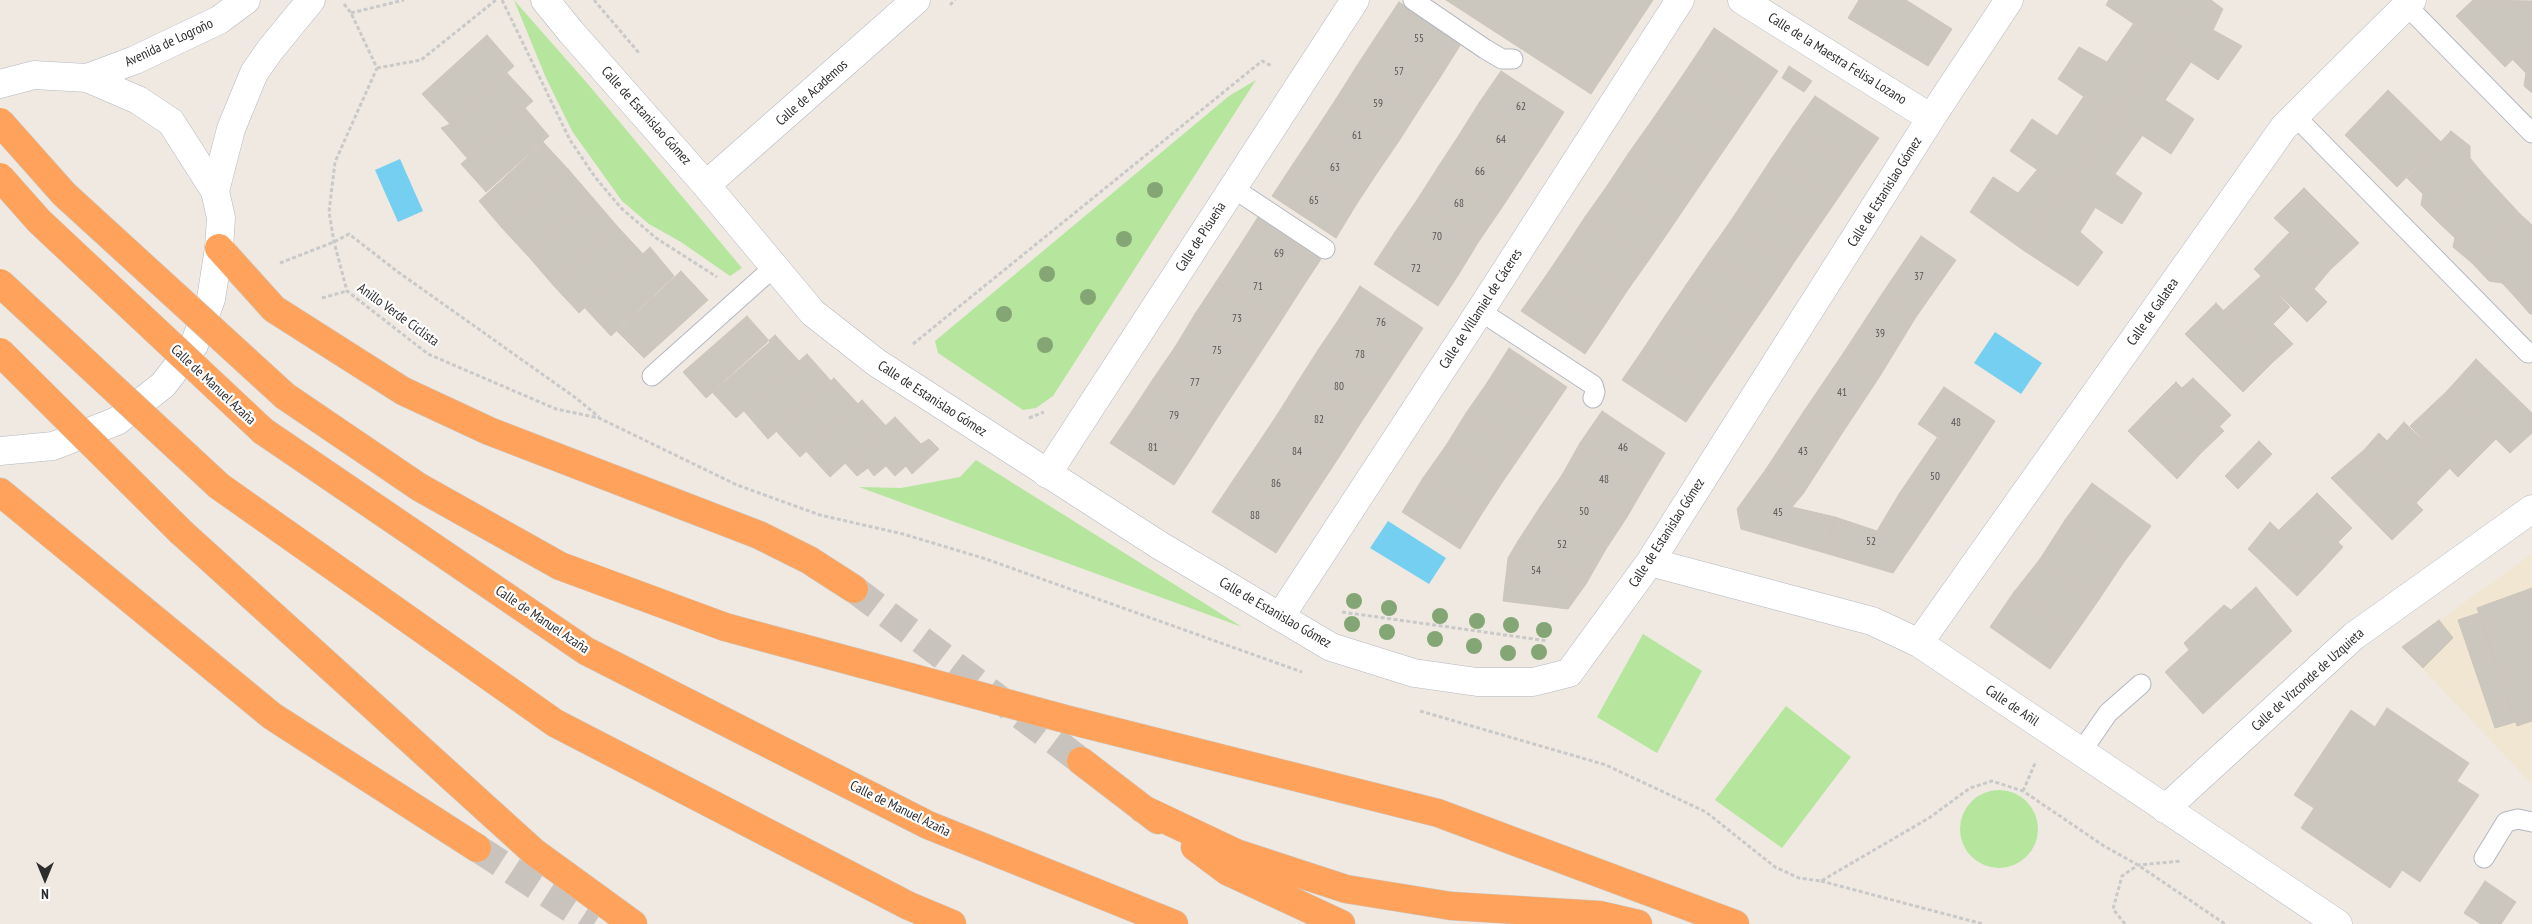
<!DOCTYPE html>
<meta charset="utf-8">
<style>
body{margin:0}
#map{position:relative;width:2532px;height:924px;overflow:hidden;background:#efe9e1;font-family:"PT Sans Narrow",sans-serif}
canvas{display:block}
.north{position:absolute;left:20px;top:854px;width:50px;height:50px;-webkit-text-stroke:4px #fff;paint-order:stroke;rotate:180deg;font-size:14px;font-weight:700;line-height:20px;text-align:center;color:#2e2e2e}
.north::after{content:'';display:block;margin:auto;width:18px;height:22px;background:#2e2e2e;clip-path:polygon(50% 0,100% 100%,50% 72%,0 100%)}
</style>
<div id="map">
<canvas width="2532" height="924"></canvas>
<div class="north">N</div>
</div>
<script>
const ctx = document.querySelector('canvas').getContext('2d');
ctx.lineJoin = 'round';
function fillPath(path, color) { ctx.fillStyle = color; ctx.fill(path, 'evenodd'); }
const toPath = rows => new Path2D(rows.map(r => 'M' + r).join(''));
function strokePath(path, color, width, dash) { ctx.strokeStyle = color; ctx.lineWidth = width; ctx.lineCap = dash ? 'butt' : 'round'; ctx.setLineDash(dash || []); ctx.stroke(path); }
function drawText(font, color, halo, rows, align = 'center') {
  ctx.font = font + ' "PT Sans Narrow",sans-serif'; ctx.lineWidth = 4.5; ctx.setLineDash([]); ctx.textBaseline = 'middle'; ctx.strokeStyle = halo; ctx.fillStyle = color; for (const [text, x, y, turn = 0] of rows) {
    ctx.save(); ctx.translate(x, y); ctx.rotate((+turn || 0) * Math.PI / 180); ctx.textAlign = isNaN(turn) ? turn : align; if (halo) ctx.strokeText(text, 0, 0); ctx.fillText(text, 0, 0); ctx.restore();
  }
}
fillPath(toPath([
 [2532,554,2532,784,2402,647]
]), '#f0e6d1');
fillPath(toPath([
 [514,0,587,83,742,268,730,276,681,242,649,224,622,201,572,131,546,78],
 [1256,80,1053,396,1036,408,1023,410,938,353,935,341,1229,96],
 [976,460,1080,525,1242,627,859,487,901,488,960,477],
 [1643,634,1702,671,1657,753,1597,717],
 [1786,706,1851,757,1782,848,1715,800],
 '1960 829a39 39 0 1 1 78 0a39 39 0 1 1-78 0Z'
]), '#b6e59e');
fillPath(toPath([
 [400,159,423,211,398,222,375,170],
 [1995,332,2042,363,2021,394,1974,363],
 [1388,521,1446,558,1429,584,1370,548]
]), '#75cff0');
const building = toPath([
 [1446,0,1653,0,1591,94,1446,0],
 [1859,0,1906,0,1952,29,1928,66,1848,18,1859,0],
 [2109,0,2189,0,2161,42,2106,5,2109,0],
 [2189,0,2211,0,2223,9,2213,30,2242,46,2218,80,2161,42,2189,0],
 [2473,0,2532,1,2532,41,2505,67,2456,16,2473,0],
 [1399,2,1461,44,1441,76,1377,35,1399,2],
 [2134,23,2161,42,2114,117,2058,79,2079,47,2107,62,2134,23],
 [1714,28,1778,71,1756,103,1693,60,1714,28],
 [487,35,514,66,450,124,422,94,487,35],
 [1377,35,1441,76,1420,108,1356,67,1377,35],
 [2532,41,2532,93,2524,86,2526,73,2513,60,2532,41],
 [2161,42,2191,62,2165,100,2194,119,2171,154,2114,117,2161,42],
 [1693,60,1756,103,1735,134,1672,91,1693,60],
 [1789,66,1812,81,1804,92,1782,78,1789,66],
 [1356,67,1420,108,1399,141,1336,99,1356,67],
 [1501,71,1564,112,1543,145,1479,103,1501,71],
 [507,73,533,101,467,158,441,128,450,124,507,73],
 [2388,90,2441,142,2397,187,2345,135,2388,90],
 [1672,91,1735,134,1713,166,1650,123,1672,91],
 [1815,96,1879,138,1857,170,1793,127,1815,96],
 [2084,96,2114,117,2064,188,2010,151,2032,119,2057,136,2084,96],
 [1336,99,1399,141,1377,173,1315,131,1336,99],
 [1479,103,1543,145,1522,177,1459,135,1479,103],
 [525,108,549,136,486,192,461,164,525,108],
 [2114,117,2142,136,2115,174,2142,193,2122,224,2064,188,2114,117],
 [1650,123,1713,166,1692,197,1628,154,1650,123],
 [1793,127,1857,170,1836,201,1772,158,1793,127],
 [1315,131,1377,173,1356,205,1293,164,1315,131],
 [2451,131,2470,146,2470,158,2485,176,2437,221,2421,205,2423,194,2407,178,2451,131],
 [1459,135,1522,177,1501,209,1438,167,1459,135],
 [543,142,568,169,502,228,479,201,543,142],
 [1628,154,1692,197,1671,228,1607,186,1628,154],
 [1772,158,1836,201,1814,233,1751,190,1772,158],
 [1293,164,1356,205,1336,238,1272,196,1293,164],
 [1438,167,1501,209,1479,241,1417,200,1438,167],
 [568,169,593,198,528,256,502,228,568,169],
 [2037,170,2064,188,2023,250,1970,212,1993,177,2018,193,2037,170],
 [2485,176,2520,214,2472,263,2453,247,2455,238,2437,221,2485,176],
 [1607,186,1671,228,1649,260,1585,217,1607,186],
 [2064,188,2095,208,2080,232,2103,252,2078,286,2023,250,2064,188],
 [2304,188,2359,243,2330,270,2274,218,2304,188],
 [1751,190,1814,233,1793,264,1730,222,1751,190],
 [593,198,617,226,553,285,528,256,593,198],
 [1417,200,1479,241,1459,274,1395,232,1417,200],
 [2520,214,2532,225,2532,282,2516,298,2502,283,2489,281,2472,263,2520,214],
 [1258,217,1321,259,1300,291,1237,250,1258,217],
 [1585,217,1649,260,1627,291,1564,249,1585,217],
 [1730,222,1793,264,1772,296,1708,253,1730,222],
 [617,226,643,254,579,313,553,285,617,226],
 [1395,232,1459,274,1438,306,1374,264,1395,232],
 [2290,232,2330,270,2314,289,2327,302,2307,322,2254,269,2290,232],
 [1921,236,1956,260,1916,317,1882,294,1921,236],
 [650,247,674,276,611,336,585,308,650,247],
 [1564,249,1627,291,1606,323,1543,280,1564,249],
 [1237,250,1300,291,1279,324,1216,282,1237,250],
 [1708,253,1772,296,1750,328,1686,285,1708,253],
 [681,271,708,300,644,358,617,331,681,271],
 [2261,276,2290,307,2273,324,2293,344,2273,362,2223,311,2261,276],
 [1543,280,1606,323,1585,354,1521,311,1543,280],
 [1216,282,1279,324,1258,356,1195,314,1216,282],
 [2532,282,2532,314,2530,314,2516,298,2532,282],
 [1686,285,1750,328,1729,359,1665,316,1686,285],
 [1360,286,1423,328,1402,360,1339,319,1360,286],
 [1882,294,1916,317,1880,376,1844,352,1882,294],
 [2216,303,2273,362,2243,392,2185,334,2216,303],
 [1195,314,1258,356,1237,388,1175,347,1195,314],
 [747,316,770,342,706,398,683,372,747,316],
 [1665,316,1729,359,1707,391,1644,348,1665,316],
 [1339,319,1402,360,1381,392,1318,350,1339,319],
 [775,335,799,361,736,418,712,392,775,335],
 [1175,347,1237,388,1216,420,1153,379,1175,347],
 [1509,348,1567,387,1544,421,1487,383,1509,348],
 [1644,348,1707,391,1686,422,1622,380,1644,348],
 [1318,350,1381,392,1360,424,1297,383,1318,350],
 [1844,352,1880,376,1841,435,1804,411,1844,352],
 [807,354,831,381,768,439,744,411,807,354],
 [2476,359,2532,413,2532,433,2510,453,2447,391,2476,359],
 [834,378,858,404,800,457,776,431,834,378],
 [2193,378,2231,415,2220,426,2182,388,2193,378],
 [1153,379,1216,420,1195,453,1132,411,1153,379],
 [2176,382,2224,431,2201,453,2153,405,2176,382],
 [1297,383,1360,424,1339,457,1277,415,1297,383],
 [1487,383,1544,421,1523,452,1466,413,1487,383],
 [1944,387,1995,421,1970,459,1918,424,1944,387],
 [2447,391,2496,439,2458,477,2410,426,2447,391],
 [862,400,886,426,830,477,806,451,862,400],
 [2153,405,2201,453,2177,479,2128,431,2153,405],
 [1132,411,1195,453,1174,485,1110,443,1132,411],
 [1602,411,1665,453,1645,486,1580,443,1602,411],
 [1804,411,1841,435,1803,494,1766,469,1804,411],
 [1466,413,1523,452,1503,481,1447,444,1466,413],
 [1277,415,1339,457,1318,489,1255,448,1277,415],
 [895,417,921,444,929,439,939,449,912,474,906,466,895,476,886,466,874,476,868,468,857,476,845,463,895,417],
 [2404,422,2450,468,2416,503,2364,450,2379,433,2387,441,2404,422],
 [1937,438,1970,459,1931,517,1899,494,1937,438],
 [2259,441,2272,454,2238,489,2225,476,2259,441],
 [1580,443,1645,486,1627,517,1562,475,1580,443],
 [1447,444,1503,481,1481,515,1423,478,1447,444],
 [1255,448,1318,489,1297,521,1234,479,1255,448],
 [2364,450,2423,510,2392,540,2331,478,2364,450],
 [1766,469,1803,494,1792,507,1835,517,1825,553,1741,529,1737,509,1766,469],
 [1562,475,1627,517,1606,549,1540,507,1562,475],
 [1423,478,1481,515,1460,549,1402,512,1423,478],
 [1234,479,1297,521,1276,553,1212,512,1234,479],
 [2092,483,2151,526,2124,562,2065,520,2092,483],
 [2317,493,2352,528,2338,542,2303,507,2317,493],
 [1899,494,1931,517,1893,573,1825,553,1835,517,1877,531,1899,494],
 [1540,507,1606,549,1586,584,1518,541,1540,507],
 [2303,507,2343,547,2321,571,2279,530,2303,507],
 [2065,520,2124,562,2098,601,2040,559,2065,520],
 [2270,522,2321,571,2297,596,2248,549,2270,522],
 [1518,541,1586,584,1568,609,1503,601,1508,558,1518,541],
 [2040,559,2098,601,2075,634,2014,592,2040,559],
 [2256,587,2292,631,2203,714,2165,672,2189,650,2184,643,2224,605,2231,610,2256,587],
 [2532,588,2532,721,2517,726,2477,608,2532,588],
 [2014,592,2075,634,2050,669,1990,627,2014,592],
 [2479,613,2515,722,2495,728,2458,620,2479,613],
 [2439,620,2453,638,2423,668,2402,647,2439,620],
 [2387,708,2469,763,2457,781,2479,795,2420,882,2402,870,2390,888,2301,828,2314,808,2294,795,2351,710,2375,727,2387,708],
 [2485,881,2516,902,2501,924,2481,924,2464,913,2485,881]
]);
fillPath(building, '#cbc7bf');
strokePath(building, '#cbc5ba', 1);
strokePath(toPath([
 [854,589,1081,761],
 [477,848,594,924]
]), '#c8c4bd', 28, [28, 14]);
const lane = toPath([
 [1413,0,1485,49,1502,59,1513,59],
 [2406,5,2532,133],
 [2295,116,2528,353],
 [1233,188,1325,249],
 [1480,311,1593,385,1595,392,1593,398],
 [652,376,774,267],
 [2081,752,2108,713,2141,684],
 [2484,858,2506,822,2518,819,2532,822]
]);
const street = toPath([
 [545,0,571,32,706,185,813,313,877,363,1159,545,1331,647,1414,673,1477,682,1533,682,1569,673,1650,562,1931,118,2009,0],
 [1742,0,1931,118],
 [706,185,916,0],
 [1047,474,1355,0],
 [1650,562,1872,621,1919,643,2338,924],
 [1280,617,1480,311,1680,0],
 [1919,643,2284,127,2412,0],
 [2165,809,2354,636,2532,509]
]);
const secondary = toPath([
 [87,78,135,60,219,20,246,0],
 [0,84,34,75,87,78,138,100,171,122,215,191,221,218,219,248,211,299,194,345,163,385,117,421,53,446,0,451],
 [215,191,231,129,254,73,270,50,311,0]
]);
const highway = toPath([
 [219,248,274,309,403,391,489,431,759,535,809,560,854,589],
 [285,396,419,487,560,566,725,627,1069,720,1438,813,1735,924],
 [263,431,586,651,928,825,1174,924],
 [219,486,555,723,909,906,952,924],
 [0,492,272,716,477,848],
 [181,532,534,852,633,924],
 [1081,761,1158,820],
 [1143,809,1236,853,1346,889,1451,906,1599,915,1638,924],
 [1195,847,1227,871,1341,924]
]);
strokePath(lane, '#b4b7c1', 21);
strokePath(street, '#b4b7c1', 29);
strokePath(secondary, '#b4b7c1', 29);
strokePath(highway, '#c9c9c9', 29);
strokePath(toPath([
 [502,0,570,140,595,177,621,208,656,238,717,277],
 [594,0,639,53],
 [344,4,351,13,377,68,335,162,329,212,334,242,347,291,428,354,556,409,599,418,737,485,820,515,903,534,986,559,1302,672],
 [950,5,955,0],
 [351,13,404,0],
 [377,68,421,60,496,0],
 [280,263,334,242,349,234,398,272,576,398,599,417],
 [322,298,347,291],
 [913,344,1262,61,1272,66],
 [1029,418,1044,412],
 [1342,612,1548,641],
 [1420,711,1606,765,1706,812,1775,867,1799,878,1821,881,1929,818,1970,788,1992,781,2023,791,2104,846,2138,865,2225,924],
 [2023,791,2036,761],
 [1821,881,1983,924],
 [2125,924,2113,909,2122,876,2138,865,2182,861]
]), '#c9c9c9', 3, [4, 2.5]);
strokePath(lane, '#fff', 19);
strokePath(street, '#fff', 28);
strokePath(secondary, '#fff', 28);
strokePath(highway, '#ffa35c', 28);
const highwayBridge = toPath([
 [0,122,64,194,285,396],
 [0,177,39,221,263,431],
 [0,283,219,486],
 [0,352,181,532]
]);
strokePath(highwayBridge, '#c9c9c9', 29, []);
strokePath(highwayBridge, '#ffa35c', 28);
ctx.fillStyle = '#84a574';
for (const [x, y] of [
 [1155,190],
 [1124,239],
 [1047,274],
 [1088,297],
 [1004,314],
 [1045,345],
 [1354,601],
 [1389,608],
 [1440,616],
 [1477,621],
 [1352,624],
 [1511,625],
 [1544,630],
 [1387,632],
 [1435,639],
 [1474,646],
 [1539,652],
 [1508,653]
]) { ctx.beginPath(); ctx.arc(x, y, 8, 0, 2 * Math.PI); ctx.fill(); }
drawText('11px', '#555452', null, [
 ["55",1419,39],
 ["57",1399,72],
 ["59",1378,104],
 ["62",1521,107],
 ["61",1357,136],
 ["64",1501,140],
 ["63",1335,168],
 ["66",1480,172],
 ["65",1314,201],
 ["68",1459,204],
 ["70",1437,237],
 ["69",1279,254],
 ["72",1416,269],
 ["37",1919,277],
 ["71",1258,287],
 ["73",1237,319],
 ["76",1381,323],
 ["39",1880,334],
 ["75",1217,351],
 ["78",1360,355],
 ["77",1195,383],
 ["80",1339,387],
 ["41",1842,393],
 ["79",1174,416],
 ["82",1319,420],
 ["48",1956,423],
 ["81",1153,448],
 ["46",1623,448],
 ["84",1297,452],
 ["43",1803,452],
 ["50",1935,477],
 ["48",1604,480],
 ["86",1276,484],
 ["50",1584,512],
 ["45",1778,513],
 ["88",1255,516],
 ["52",1871,542],
 ["52",1562,545],
 ["54",1536,571]
]);
drawText('14px', '#2e2e2e', '#fff', [
 ["Avenida de Logroño",169,43,-25],
 ["Calle de la Maestra Felisa Lozano",1837,59,32],
 ["Calle de Academos",812,93,-42],
 ["Calle de Estanislao Gómez",646,116,48],
 ["Calle de Estanislao Gómez",1885,192,-58],
 ["Calle de Pisueña",1201,237,-57],
 ["Calle de Villamiel de Cáceres",1481,309,-57],
 ["Calle de Galatea",2153,312,-55],
 ["Anillo Verde Ciclista",398,315,36],
 ["Calle de Manuel Azaña",213,385,43],
 ["Calle de Estanislao Gómez",932,399,33],
 ["Calle de Estanislao Gómez",1667,533,-57],
 ["Calle de Estanislao Gómez",1275,613,30],
 ["Calle de Manuel Azaña",542,620,34],
 ["Calle de Vizconde de Uzquieta",2308,680,-42],
 ["Calle de Añil",2012,706,34],
 ["Calle de Manuel Azaña",900,809,26]
]);
</script>
